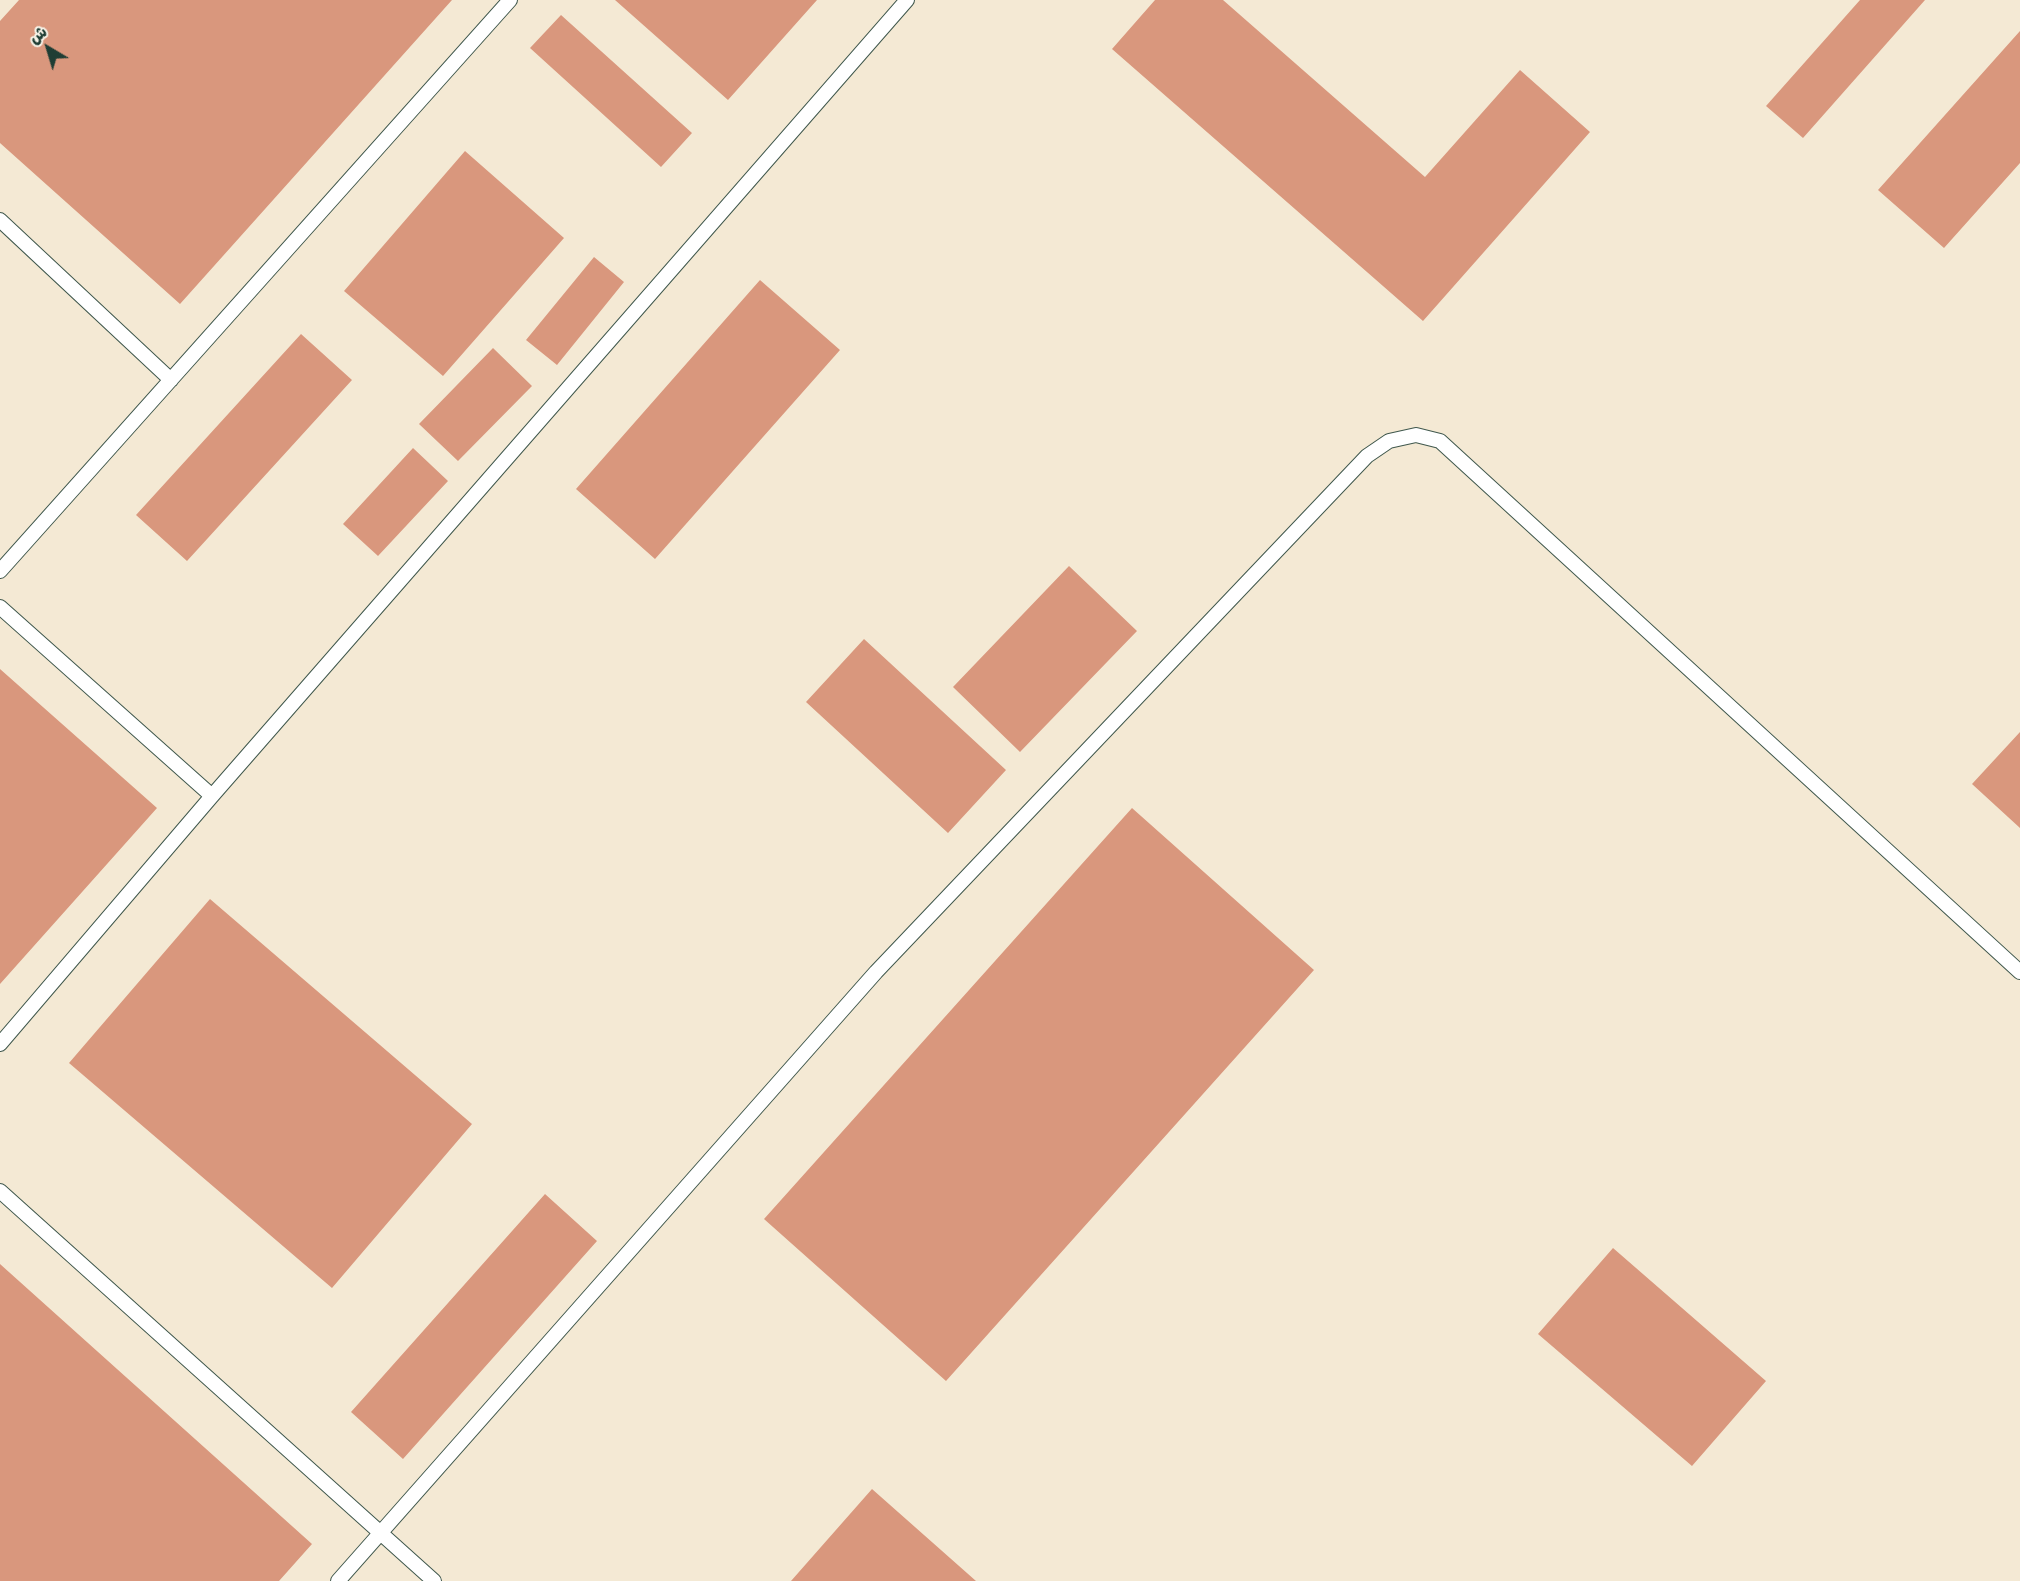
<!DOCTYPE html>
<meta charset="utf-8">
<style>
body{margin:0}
#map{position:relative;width:2020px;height:1581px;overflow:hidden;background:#f4e9d4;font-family:"Playpen Sans","Playpen Sans Arabic",sans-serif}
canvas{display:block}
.north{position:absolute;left:18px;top:18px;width:60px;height:60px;-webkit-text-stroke:4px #f7f3e8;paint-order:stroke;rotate:322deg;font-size:16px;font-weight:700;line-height:24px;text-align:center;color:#1f3d34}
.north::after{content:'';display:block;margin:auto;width:21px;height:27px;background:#1f3d34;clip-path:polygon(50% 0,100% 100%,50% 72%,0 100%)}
</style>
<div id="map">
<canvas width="2020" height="1581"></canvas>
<div class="north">ش</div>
</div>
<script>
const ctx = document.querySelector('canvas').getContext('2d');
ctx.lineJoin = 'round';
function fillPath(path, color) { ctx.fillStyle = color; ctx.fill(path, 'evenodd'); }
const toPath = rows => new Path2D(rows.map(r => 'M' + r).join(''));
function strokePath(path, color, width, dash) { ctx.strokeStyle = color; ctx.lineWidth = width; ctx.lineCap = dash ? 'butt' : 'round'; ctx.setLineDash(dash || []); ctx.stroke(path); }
fillPath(toPath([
 [19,0,452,0,180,304,0,143,0,21],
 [615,0,817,0,728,100],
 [1155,0,1223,0,1425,177,1520,70,1590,132,1423,321,1112,49],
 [1860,0,1925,0,1803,138,1766,106],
 [561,15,692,133,661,167,530,48],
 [2020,31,2020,163,1944,248,1878,190],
 [465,151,564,238,443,376,344,291],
 [594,257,624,282,557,365,526,340],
 [760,280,840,350,655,559,576,489],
 [301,334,352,380,187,561,136,515],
 [493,348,532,386,458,461,419,424],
 [413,448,448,481,378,556,343,524],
 [1069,566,1137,631,1020,752,953,687],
 [864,639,1006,770,948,833,806,702],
 [0,669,157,808,0,984],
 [2020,732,2020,828,1972,784],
 [1132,808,1314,970,946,1381,764,1219],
 [210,899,472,1124,332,1288,69,1063],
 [545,1194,597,1241,403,1459,351,1412],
 [1613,1248,1766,1381,1692,1466,1538,1334],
 [0,1264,312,1544,279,1581,0,1581],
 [872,1489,976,1581,791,1581]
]), '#d9977d');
const lane = toPath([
 [0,220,171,380],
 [0,571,510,0],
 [0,607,212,796],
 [0,1044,212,796,907,0],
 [0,1191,434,1581],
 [338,1581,876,972,1367,456,1389,441,1416,435,1440,441,2020,972]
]);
strokePath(lane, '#3f574c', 16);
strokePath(lane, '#fff', 14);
</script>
